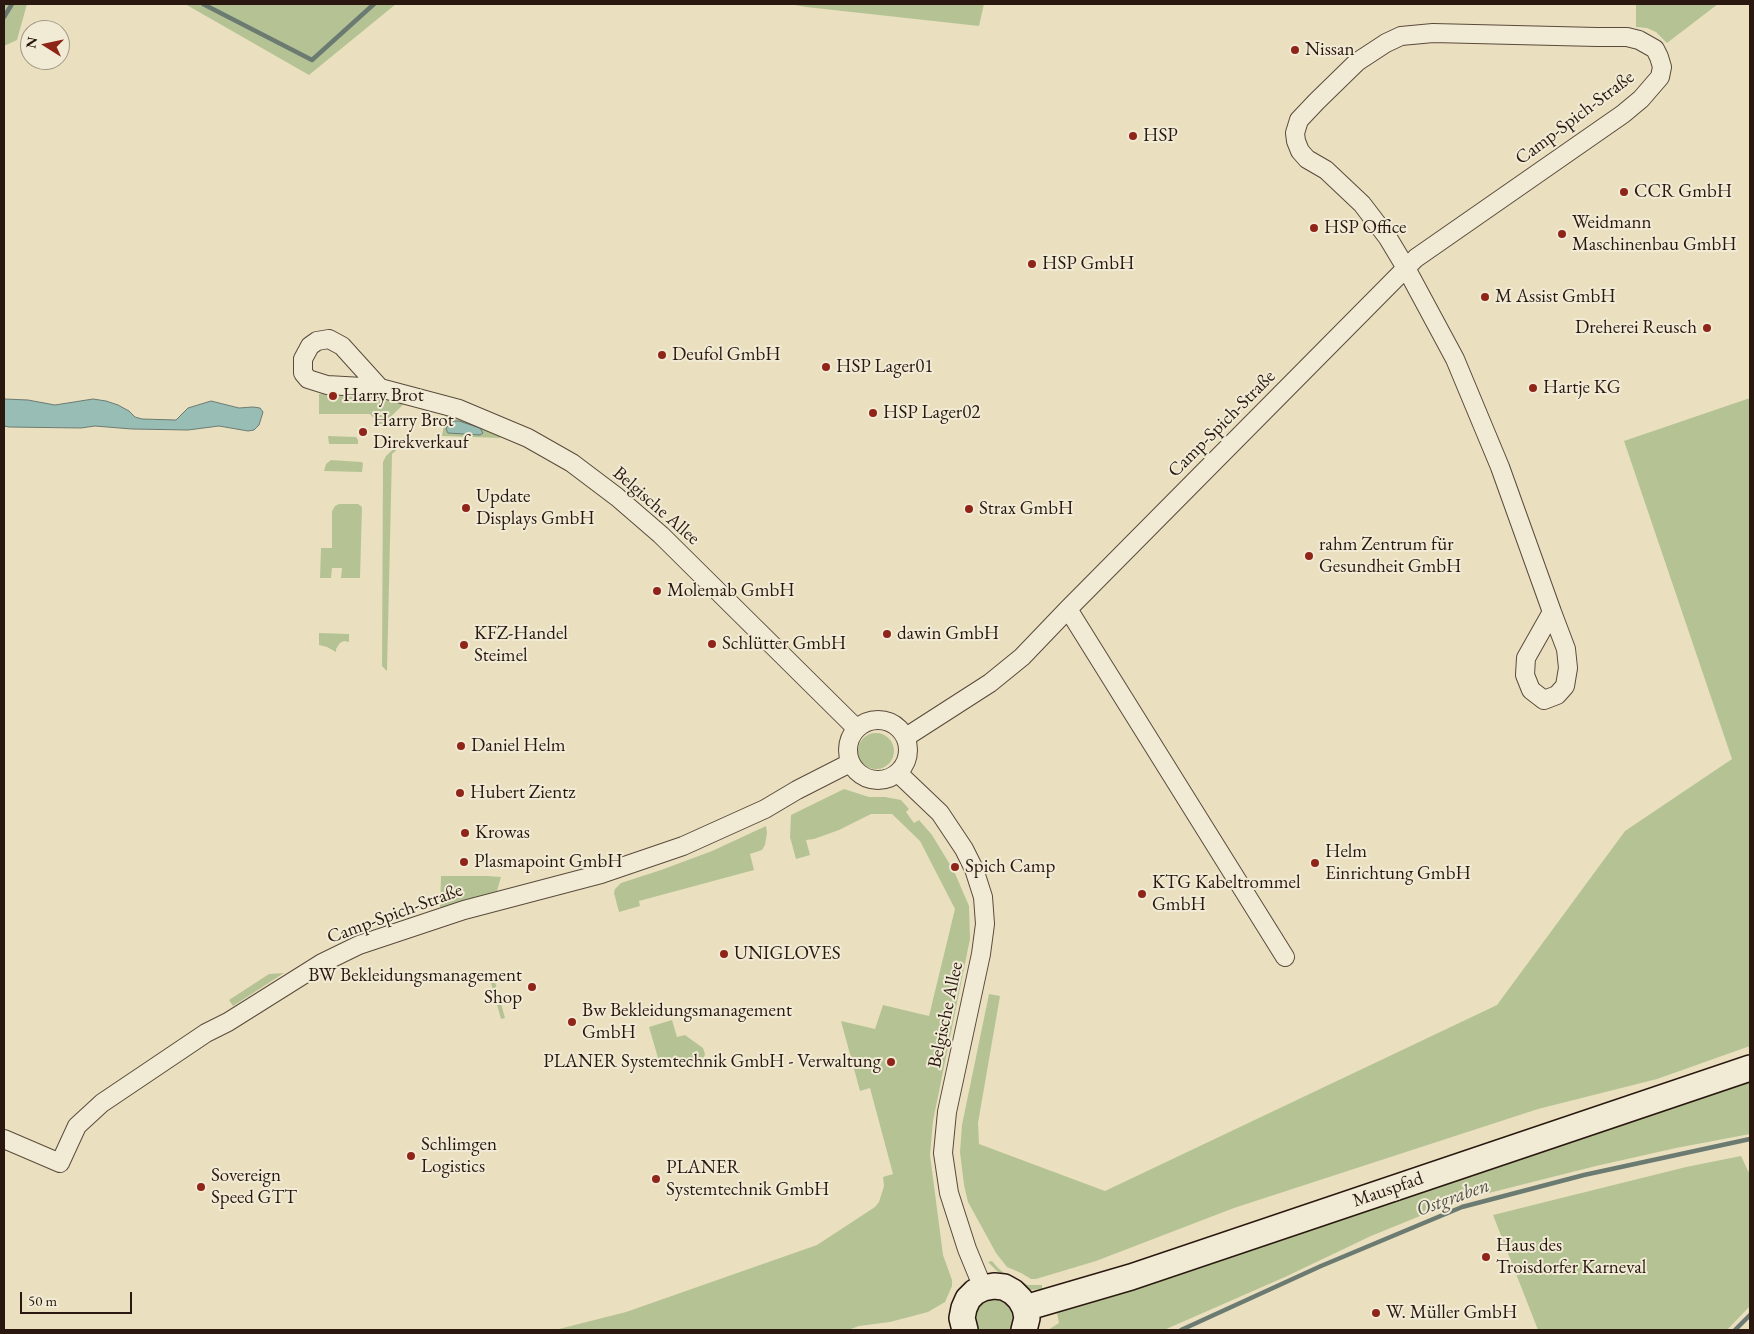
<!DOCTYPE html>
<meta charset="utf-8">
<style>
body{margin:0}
#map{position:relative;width:1754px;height:1334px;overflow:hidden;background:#eae0bf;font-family:"EB Garamond",serif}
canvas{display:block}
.frame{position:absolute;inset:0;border:5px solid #2a1810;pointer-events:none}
.north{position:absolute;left:20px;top:20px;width:50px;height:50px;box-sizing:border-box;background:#f1ebd5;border:1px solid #a19786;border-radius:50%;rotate:280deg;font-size:14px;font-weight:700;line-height:20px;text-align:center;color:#2a1810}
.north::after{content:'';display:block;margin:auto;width:18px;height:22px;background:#8f2418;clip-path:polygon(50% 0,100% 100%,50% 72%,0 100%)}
.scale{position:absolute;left:20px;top:1292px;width:112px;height:22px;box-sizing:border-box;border:2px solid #2a1810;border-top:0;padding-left:6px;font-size:15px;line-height:18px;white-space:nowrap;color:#2a1810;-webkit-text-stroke:4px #f1ebd5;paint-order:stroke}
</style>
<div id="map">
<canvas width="1754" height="1334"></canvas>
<div class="frame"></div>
<div class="north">N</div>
<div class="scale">50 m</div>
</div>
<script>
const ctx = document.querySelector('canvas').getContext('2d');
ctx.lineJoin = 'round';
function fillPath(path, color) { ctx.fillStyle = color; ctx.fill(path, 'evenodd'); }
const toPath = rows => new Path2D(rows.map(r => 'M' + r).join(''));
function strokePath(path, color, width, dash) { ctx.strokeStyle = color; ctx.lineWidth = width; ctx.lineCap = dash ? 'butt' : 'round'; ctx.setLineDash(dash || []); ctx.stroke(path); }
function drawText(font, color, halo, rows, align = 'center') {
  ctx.font = font + ' "EB Garamond",serif'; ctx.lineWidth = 4; ctx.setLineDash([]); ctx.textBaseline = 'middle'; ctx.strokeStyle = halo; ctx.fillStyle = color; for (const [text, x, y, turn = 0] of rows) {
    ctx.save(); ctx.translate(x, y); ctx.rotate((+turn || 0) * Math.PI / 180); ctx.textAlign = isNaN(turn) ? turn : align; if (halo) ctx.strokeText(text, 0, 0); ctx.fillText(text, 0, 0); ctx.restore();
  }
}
fillPath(toPath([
 [4,4,27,4,17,40,4,46],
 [185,4,396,4,309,75],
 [789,4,984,4,979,26,806,7],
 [1636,4,1718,4,1667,43,1656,32,1647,28,1636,27],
 [319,394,349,395,405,403,384,423,380,425,370,414,319,414],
 [1750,398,1750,1046,1657,1079,1538,1109,1234,1208,1096,1261,1036,1279,1031,1279,1021,1273,1007,1267,996,1253,968,1202,964,1185,960,1152,962,1125,989,994,1000,996,978,1123,979,1144,1105,1191,1497,1005,1625,831,1732,759,1624,441],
 [446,414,461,419,501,435,500,438,442,436],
 [328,436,356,437,358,440,358,444,329,444],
 [405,438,407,441,392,454,387,671,382,666,383,462,386,456],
 [331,460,361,462,363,463,362,472,324,471,326,464],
 [339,504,358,504,362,507,360,578,341,578,342,568,332,568,331,578,320,578,321,548,332,548,332,511,335,506],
 [319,633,349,634,349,642,344,641,340,643,336,649,336,652,327,647,319,645],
 '858 751a18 18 0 1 1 36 0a18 18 0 1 1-36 0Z',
 [844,789,869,797,885,797,901,800,909,809,906,812,914,823,919,820,932,835,954,871,969,906,970,939,933,1121,930,1155,943,1255,952,1280,952,1286,945,1302,928,1312,890,1322,859,1326,848,1330,555,1330,626,1312,817,1245,875,1207,879,1202,884,1186,883,1177,893,1174,870,1088,860,1091,841,1021,875,1029,883,1005,929,1016,955,909,920,841,892,814,871,814,839,830,814,839,806,840,810,855,796,859,790,837,791,815],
 [766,826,767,833,765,845,762,850,750,854,754,870,639,901,640,906,619,912,614,893,615,889,621,883,661,870,712,851],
 [441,876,487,876,501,877,497,891,440,908],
 [492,971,505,1018,501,1019,488,972],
 [284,973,233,1006,229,1000,269,974],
 [672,1020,677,1037,685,1035,703,1048,705,1054,704,1057,672,1066,661,1062,658,1058,649,1027],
 [1750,1076,1750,1134,1676,1148,1596,1166,1457,1201,1371,1236,1285,1277,1164,1330,1048,1330,1059,1323,1057,1313,1118,1295],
 [1741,1156,1750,1175,1750,1306,1727,1330,1538,1330,1493,1215,1686,1167],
 [992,1261,998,1268,1004,1273,1028,1285,1042,1285,1042,1289,1028,1290,1002,1276,988,1262],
 [984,1295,1014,1302,1015,1330,974,1330,970,1323]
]), '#b5c394');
const water = toPath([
 [4,399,28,400,55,405,93,399,106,401,118,405,129,411,135,417,142,419,176,420,188,408,211,401,239,408,253,407,260,408,263,412,259,425,254,430,248,431,219,426,188,430,132,429,95,426,81,428,9,427,4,426,4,399],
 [452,421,459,421,480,428,483,433,480,435,448,433,446,429,447,427,452,421]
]);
fillPath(water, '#98bdb4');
strokePath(water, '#6c7b72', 1);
strokePath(toPath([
 [203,4,312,60,374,4],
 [4,17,12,4],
 [1181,1330,1321,1266,1462,1207,1584,1175,1750,1139],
 [1735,1330,1750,1315]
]), '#6c7b72', 4.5);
const street = toPath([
 [380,388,342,346,329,339,317,341,310,346,303,359,303,373,308,379,327,385,380,388,459,409,528,438,572,463,617,497,661,535,856,728],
 [1068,609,1285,957],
 '848 750a30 30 0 1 1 60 0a30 30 0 1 1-60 0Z',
 [906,737,990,683,1022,657,1068,609,1406,268,1416,258,1623,114,1641,99,1660,77,1662,67,1659,57,1655,49,1639,40,1627,37,1597,37,1433,33,1401,36,1386,43,1357,62,1317,101,1299,120,1295,133,1296,141,1300,151,1307,159,1326,170,1362,204,1388,238,1406,268,1455,359,1500,467,1552,612,1526,658,1525,675,1531,690,1544,700,1557,695,1565,686,1568,668,1566,649,1552,612],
 [898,773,940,813,964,849,974,869,983,897,985,924,981,954,947,1112,943,1153,949,1193,967,1249,983,1288],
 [4,1139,60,1163,77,1126,102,1103,206,1033,228,1022,322,963,359,945,464,910,601,874,683,846,765,809,797,790,850,763]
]);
const secondary = toPath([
 [1025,1308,1131,1277,1750,1068],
 [965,1330,962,1318,964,1308,968,1299,975,1292,983,1288,994,1286,1004,1287,1013,1292,1020,1299,1025,1308,1027,1318,1024,1330]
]);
strokePath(street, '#5a4a3c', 20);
strokePath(secondary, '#2a1810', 28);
strokePath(street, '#f1ebd5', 18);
strokePath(secondary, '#f1ebd5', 25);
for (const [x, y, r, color] of [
 [1295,50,5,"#8f2418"],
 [1133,136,5,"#8f2418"],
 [1624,192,5,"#8f2418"],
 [1314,228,5,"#8f2418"],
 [1562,234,5,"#8f2418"],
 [1032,264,5,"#8f2418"],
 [1485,297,5,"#8f2418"],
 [1707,328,5,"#8f2418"],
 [662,355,5,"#8f2418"],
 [826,367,5,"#8f2418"],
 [1533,388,5,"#8f2418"],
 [333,396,5,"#8f2418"],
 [873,413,5,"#8f2418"],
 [363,432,5,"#8f2418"],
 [466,508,5,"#8f2418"],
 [969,509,5,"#8f2418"],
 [1309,556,5,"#8f2418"],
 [657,591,5,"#8f2418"],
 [887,634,5,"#8f2418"],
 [712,644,5,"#8f2418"],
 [464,645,5,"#8f2418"],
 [461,746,5,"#8f2418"],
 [460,793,5,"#8f2418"],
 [465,833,5,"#8f2418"],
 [464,862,5,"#8f2418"],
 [1315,863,5,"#8f2418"],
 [955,867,5,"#8f2418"],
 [1142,894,5,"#8f2418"],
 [724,954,5,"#8f2418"],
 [532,987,5,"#8f2418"],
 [572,1022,5,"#8f2418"],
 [891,1062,5,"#8f2418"],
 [411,1156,5,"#8f2418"],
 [656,1179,5,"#8f2418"],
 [201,1187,5,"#8f2418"],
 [1486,1257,5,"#8f2418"],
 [1376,1313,5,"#8f2418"]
]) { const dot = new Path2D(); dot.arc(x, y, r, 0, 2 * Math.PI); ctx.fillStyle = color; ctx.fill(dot); strokePath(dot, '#f1ebd5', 2); }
drawText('19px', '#2a1810', '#f1ebd5', [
 ["Nissan",1305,50],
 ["HSP",1143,136],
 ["CCR GmbH",1634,192],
 ["Weidmann",1572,223],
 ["Maschinenbau GmbH",1572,245],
 ["HSP Office",1324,228],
 ["HSP GmbH",1042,264],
 ["M Assist GmbH",1495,297],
 ["Dreherei Reusch",1697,328,"right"],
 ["Deufol GmbH",672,355],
 ["HSP Lager01",836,367],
 ["Hartje KG",1543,388],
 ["Harry Brot",343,396],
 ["HSP Lager02",883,413],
 ["Harry Brot",373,421],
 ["Direkverkauf",373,443],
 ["Update",476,497],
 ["Displays GmbH",476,519],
 ["Strax GmbH",979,509],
 ["rahm Zentrum für",1319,545],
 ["Gesundheit GmbH",1319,567],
 ["Molemab GmbH",667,591],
 ["KFZ-Handel",474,634],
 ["Steimel",474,656],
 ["dawin GmbH",897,634],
 ["Schlütter GmbH",722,644],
 ["Daniel Helm",471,746],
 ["Hubert Zientz",470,793],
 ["Krowas",475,833],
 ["Helm",1325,852],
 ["Einrichtung GmbH",1325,874],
 ["Plasmapoint GmbH",474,862],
 ["Spich Camp",965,867],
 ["KTG Kabeltrommel",1152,883],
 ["GmbH",1152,905],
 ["UNIGLOVES",734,954],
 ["BW Bekleidungsmanagement",522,976,"right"],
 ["Shop",522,998,"right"],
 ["Bw Bekleidungsmanagement",582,1011],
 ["GmbH",582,1033],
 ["PLANER Systemtechnik GmbH - Verwaltung",881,1062,"right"],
 ["Schlimgen",421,1145],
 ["Logistics",421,1167],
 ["PLANER",666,1168],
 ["Systemtechnik GmbH",666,1190],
 ["Sovereign",211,1176],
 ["Speed GTT",211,1198],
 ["Haus des",1496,1246],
 ["Troisdorfer Karneval",1496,1268],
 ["W. Müller GmbH",1386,1313]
], 'left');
drawText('19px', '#2a1810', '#f1ebd5', [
 ["Camp-Spich-Straße",1575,118,-37],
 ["Camp-Spich-Straße",1222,424,-45],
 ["Belgische Allee",656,506,41],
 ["Camp-Spich-Straße",395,914,-20],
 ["Belgische Allee",946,1015,-78],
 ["Mauspfad",1388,1190,-19]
]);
drawText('italic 20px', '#505249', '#f1ebd5', [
 ["Ostgraben",1453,1198,-20]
]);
</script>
